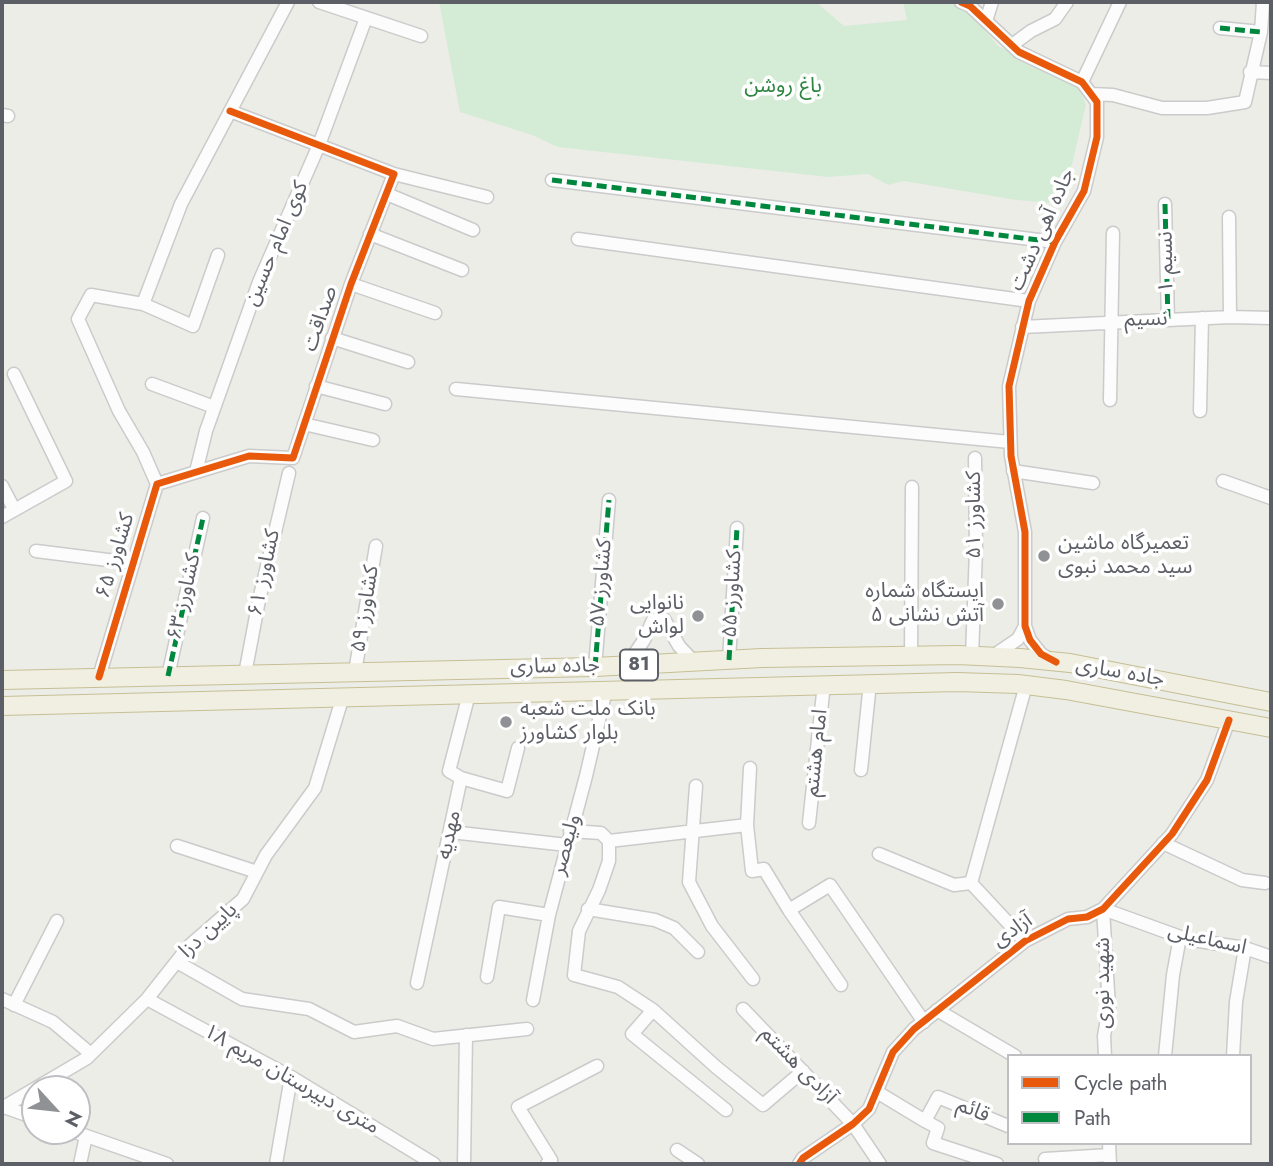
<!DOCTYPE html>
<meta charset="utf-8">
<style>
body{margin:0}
#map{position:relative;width:1273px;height:1166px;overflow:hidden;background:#edede8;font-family:Jost,sans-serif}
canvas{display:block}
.frame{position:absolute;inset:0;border:4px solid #5d5f67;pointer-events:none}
.legend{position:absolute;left:1007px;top:1054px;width:245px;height:91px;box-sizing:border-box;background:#fff;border:2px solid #bebfc2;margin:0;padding:9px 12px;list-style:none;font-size:21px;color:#5d5f67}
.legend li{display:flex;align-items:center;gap:14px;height:35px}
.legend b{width:35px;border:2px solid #bebfc2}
.north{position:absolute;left:21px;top:1075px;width:70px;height:70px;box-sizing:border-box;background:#fff;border:2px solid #bebfc2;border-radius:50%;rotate:117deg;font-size:19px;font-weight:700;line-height:28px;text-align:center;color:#5d5f67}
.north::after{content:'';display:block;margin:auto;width:24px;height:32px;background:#8f9194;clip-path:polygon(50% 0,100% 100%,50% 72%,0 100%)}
</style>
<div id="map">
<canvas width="1273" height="1166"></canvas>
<div class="frame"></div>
<ul class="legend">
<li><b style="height:9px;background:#e8590c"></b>Cycle path</li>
<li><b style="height:9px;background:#00873e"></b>Path</li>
</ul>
<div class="north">N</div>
</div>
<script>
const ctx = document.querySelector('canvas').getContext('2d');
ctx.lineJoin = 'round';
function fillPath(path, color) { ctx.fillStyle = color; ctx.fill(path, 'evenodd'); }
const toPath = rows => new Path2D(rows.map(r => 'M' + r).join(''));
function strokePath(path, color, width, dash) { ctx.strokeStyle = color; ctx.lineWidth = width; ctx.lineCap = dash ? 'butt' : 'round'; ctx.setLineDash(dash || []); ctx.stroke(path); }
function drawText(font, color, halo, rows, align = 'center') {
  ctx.font = font + ' Jost,"Noto Sans Arabic",sans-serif'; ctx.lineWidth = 7; ctx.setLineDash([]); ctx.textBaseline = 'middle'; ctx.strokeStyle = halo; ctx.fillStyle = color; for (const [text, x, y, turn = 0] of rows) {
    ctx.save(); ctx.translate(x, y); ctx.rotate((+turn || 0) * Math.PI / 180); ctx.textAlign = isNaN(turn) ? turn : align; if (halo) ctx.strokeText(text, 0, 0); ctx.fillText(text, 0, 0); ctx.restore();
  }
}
fillPath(toPath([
 [439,2,816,2,844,26,907,20,903,2,953,4,975,18,998,46,1078,83,1086,105,1072,164,1055,203,1016,200,904,181,888,185,868,174,828,177,558,147,532,135,460,112]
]), '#d4ebd6');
const minor = toPath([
 [319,2,421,36],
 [961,2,970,6,1019,52,1082,82,1097,102,1097,137,1084,191,1055,242,1029,301,1009,386,1011,456,1025,532,1025,626,1030,640,1041,654,1051,660],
 [986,21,992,2],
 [1220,28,1261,32],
 [1012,45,1031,31,1055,19,1067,2],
 [1250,72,1271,73],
 [1082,82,1120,2],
 [1091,94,1113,95,1162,108,1207,108,1245,102,1261,32,1263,2],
 [2,115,8,116],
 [394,174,487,197],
 [552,180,1055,242],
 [387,194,473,230],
 [1165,204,1168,320],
 [1229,217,1230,317],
 [370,234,462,270],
 [578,239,1029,301],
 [218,255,193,326,143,304,181,204,288,2],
 [351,284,435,313],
 [143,304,91,295,78,319,119,411,143,452,157,484],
 [1022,327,1230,317,1271,318],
 [332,338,408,362],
 [152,384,214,407],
 [316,386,385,404],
 [456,389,1010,442],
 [1110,400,1113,233],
 [1200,411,1202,318],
 [304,424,373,440],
 [1013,471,1093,483],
 [196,472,206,431,259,282,319,145,366,18],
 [1223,481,1271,498],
 [2,486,14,509],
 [2,517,66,481,14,374],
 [36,551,132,563],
 [911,656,912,487],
 [972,656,976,550,975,458],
 [993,656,1018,639,1025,626],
 [729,660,737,528],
 [627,665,644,640,653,620,664,619,679,646,694,662],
 [595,667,609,500],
 [355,672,376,546],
 [245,674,259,600,289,473],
 [168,676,203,518],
 [99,677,157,484,249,456,293,458,351,284,394,174,230,111],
 [861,770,870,683],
 [461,778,507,791,518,748],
 [696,786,689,882,712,926,753,979],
 [809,823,824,684],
 [747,825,750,768],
 [570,831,601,833,609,841,747,825,752,871,764,869,789,910,830,885,924,1022],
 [451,832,567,845],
 [609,841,609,861,599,890,579,931,574,975,618,987,653,1010,716,1067,763,1105,803,1071],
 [1163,843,1242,880,1265,883],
 [177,846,257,872],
 [879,854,954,885,971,883],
 [588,909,655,920,674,928,698,952],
 [789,910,841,985],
 [1025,941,971,883,1026,685],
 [177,962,242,999,309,1009,354,1032,397,1026,433,1039,527,1029],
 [487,977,499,907,549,915],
 [417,983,461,778,449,771,469,694],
 [2,999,53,1022,91,1054],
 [147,999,291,1077,434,1164],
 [533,1000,549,915,586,776,606,690],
 [14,1005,57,921],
 [743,1009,853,1124,880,1164],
 [653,1010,632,1034,726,1110],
 [937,1010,1015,1056],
 [1105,1056,1104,1036,1109,1007,1103,909,1186,939,1245,948,1271,957],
 [1165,1056,1173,975,1180,937],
 [1233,1056,1236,1002,1245,948],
 [877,1092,925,1121,938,1097,1008,1126],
 [4,1107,35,1118],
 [2,1108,87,1058,147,999,189,946,243,899,266,855,315,788,343,696],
 [925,1121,938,1128,933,1143,997,1164],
 [72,1131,167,1164],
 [1109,1143,1110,1164],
 [677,1150,698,1164],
 [1045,1159,1109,1155],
 [80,1164,86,1136],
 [276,1164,291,1077],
 [464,1164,466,1035],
 [547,1164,551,1160,518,1107,597,1066],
 [799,1164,803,1158,853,1124,869,1109,893,1052,914,1029,1025,941,1068,919,1087,917,1103,909,1172,834,1207,780,1229,720]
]);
const highway = toPath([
 [2,680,595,667,762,658,958,655,1020,658,1070,663,1271,702],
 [2,706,957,682,1018,684,1066,690,1271,728]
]);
strokePath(minor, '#cacbca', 15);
strokePath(highway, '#c6bf94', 20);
strokePath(minor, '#fcfcfc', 12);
strokePath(highway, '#f0efe2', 18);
strokePath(toPath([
 [1220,28,1261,32],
 [552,180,1055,242],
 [1165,204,1168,320],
 [729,660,737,528],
 [595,667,609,500],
 [168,676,203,518]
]), '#00873e', 5, [10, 5]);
strokePath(toPath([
 [961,2,970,6,1019,52,1082,82,1097,102,1097,137,1084,191,1055,242,1029,301,1009,386,1011,456,1025,532,1025,626,1030,640,1041,654,1056,662],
 [99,677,157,484,249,456,293,458,351,284,394,174,230,111],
 [799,1164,803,1158,853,1124,869,1109,893,1052,914,1029,1025,941,1068,919,1087,917,1103,909,1172,834,1207,780,1229,720]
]), '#e8590c', 7);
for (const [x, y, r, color] of [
 [1044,556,7,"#8f9194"],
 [998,604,7,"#8f9194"],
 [698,616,7,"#8f9194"],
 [506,722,7,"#8f9194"]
]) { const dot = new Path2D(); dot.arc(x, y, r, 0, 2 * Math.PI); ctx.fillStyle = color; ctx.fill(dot); strokePath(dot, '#fff', 2.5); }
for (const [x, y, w] of [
 [639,665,38]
]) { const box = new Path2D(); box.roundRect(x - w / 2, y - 15.5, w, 31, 5); ctx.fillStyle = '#fff'; ctx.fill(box); strokePath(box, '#5d5f67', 2); }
drawText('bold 19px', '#5d5f67', null, [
 ["81",639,665]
]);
drawText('21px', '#2d8540', '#fff', [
 ["باغ روشن",783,87]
]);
drawText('21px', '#5d5f67', '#fff', [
 ["جاده آهی دشت",1043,230,-66],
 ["کوی امام حسین",277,244,-67],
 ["نسیم ۱",1167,262,-91],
 ["صداقت",321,319,-71],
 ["نسیم",1146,320,-1],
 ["کشاورز ۵۱",975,515,-90],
 ["کشاورز ۶۵",116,556,-73],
 ["کشاورز ۶۱",265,573,-78],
 ["کشاورز ۵۷",602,583,-85],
 ["کشاورز ۵۵",733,594,-87],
 ["کشاورز ۶۳",185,597,-77],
 ["کشاورز ۵۹",366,609,-81],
 ["جاده ساری",555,667,-1],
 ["جاده ساری",1120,673,10],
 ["امام هشتم",817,753,-84],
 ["مهدیه",450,835,-78],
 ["ولیعصر",567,845,-75],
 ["پایین دزا",209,931,-43],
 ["آزادی",1013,931,-34],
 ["اسماعیلی",1207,940,13],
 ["شهید نوری",1104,983,-90],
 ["آزادی هشتم",798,1066,46],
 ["۱۸ متری دبیرستان مریم",291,1080,30],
 ["قائم",973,1111,23]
]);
drawText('21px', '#5d5f67', '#fff', [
 ["تعمیرگاه ماشین",1058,544],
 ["سید محمد نبوی",1058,568],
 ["ایستگاه شماره",984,592,"right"],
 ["۵ آتش نشانی",984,616,"right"],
 ["نانوایی",684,604,"right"],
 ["لواش",684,628,"right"],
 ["بانک ملت شعبه",520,710],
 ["بلوار کشاورز",520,734]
], 'left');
</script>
